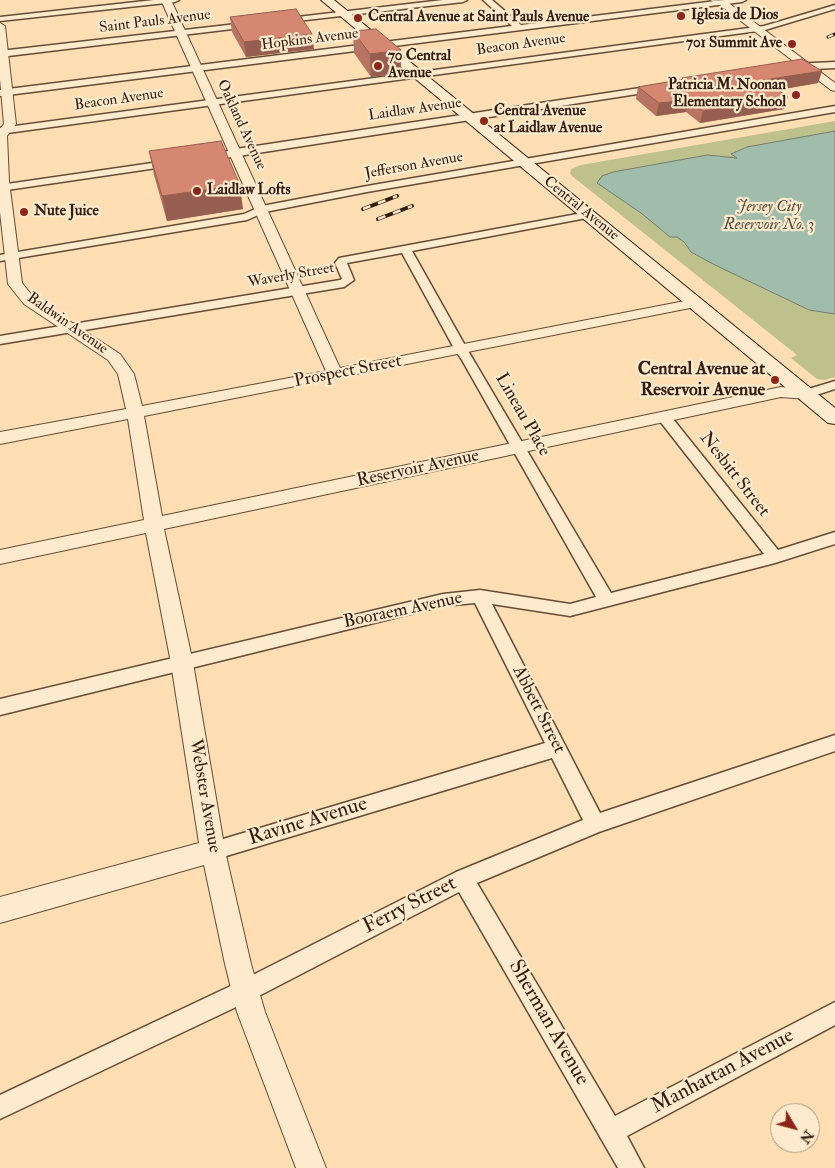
<!DOCTYPE html>
<style>
body{margin:0}
#map{position:relative;width:835px;height:1168px;overflow:hidden;background:#fedeb2;font-family:"IM FELL Double Pica",serif}
canvas{display:block}
.north{position:absolute;left:770px;top:1103px;width:50px;height:50px;box-sizing:border-box;background:#feeacd;border:1px solid #ac9881;border-radius:50%;rotate:127deg;font-size:14px;font-weight:700;line-height:20px;text-align:center;color:#321c0e}
.north::after{content:'';display:block;margin:auto;width:18px;height:22px;background:#8f2418;clip-path:polygon(50% 0,100% 100%,50% 72%,0 100%)}
</style>
<div id="map">
<canvas width="835" height="1168"></canvas>
<div class="north">N</div>
</div>
<script>
const ctx = document.querySelector('canvas').getContext('2d');
ctx.lineJoin = 'round';
function fillPath(path, color) { ctx.fillStyle = color; ctx.fill(path, 'evenodd'); }
const toPath = rows => new Path2D(rows.map(r => 'M' + r).join(''));
function strokePath(path, color, width, dash) { ctx.strokeStyle = color; ctx.lineWidth = width; ctx.lineCap = dash ? 'butt' : 'round'; ctx.setLineDash(dash || []); ctx.stroke(path); }
function drawText(font, color, halo, rows, align = 'center') {
  ctx.font = font + ' "IM FELL Double Pica",serif'; ctx.lineWidth = 4.5; ctx.setLineDash([]); ctx.textBaseline = 'middle'; ctx.strokeStyle = halo; ctx.fillStyle = color; for (const [text, x, y, turn = 0] of rows) {
    ctx.save(); ctx.translate(x, y); ctx.rotate((+turn || 0) * Math.PI / 180); ctx.textAlign = isNaN(turn) ? turn : align; if (halo) ctx.strokeText(text, 0, 0); ctx.fillText(text, 0, 0); ctx.restore();
  }
}
fillPath(toPath([
 [835,121,835,131,747,147,731,154,737,158,707,155,613,172,597,182,684,242,691,252,713,264,808,310,835,314,835,377,825,380,817,379,791,358,797,355,572,176,570,173,571,169,581,165]
]), '#bfc18d');
const water = toPath([
 [835,131,835,314,809,310,713,264,691,252,684,242,677,237,670,237,641,213,597,183,602,176,613,172,707,155,737,158,731,154,747,147,835,131]
]);
fillPath(water, '#a0bcab');
strokePath(water, '#747c6c', 1);
const minor = toPath([
 [154,0,179,0,175,2,0,21,0,17,154,0],
 [443,0,467,0,463,2,280,23,276,21,280,19,443,0],
 [483,0,492,0,521,25,724,0,746,0,742,2,0,96,0,90,512,26,483,0],
 [835,5,835,9,765,30,0,134,0,128,764,26,835,5],
 [254,22,257,22,257,26,0,57,0,51,254,22],
 [835,62,835,68,792,70,788,67,792,64,835,62],
 [660,85,663,86,663,90,219,159,214,156,215,154,236,149,660,85],
 [835,106,835,112,367,192,265,212,247,220,0,261,0,255,244,214,262,206,367,186,835,106],
 [173,160,178,163,177,165,0,191,0,185,173,160],
 [588,212,593,215,592,217,412,251,467,349,611,593,764,554,659,420,657,417,659,414,664,413,669,414,778,550,835,532,835,544,775,563,570,616,492,604,600,813,835,735,835,751,599,832,477,883,615,1116,835,1002,835,1025,627,1136,644,1168,618,1168,459,892,253,999,0,1119,0,1095,237,983,456,872,583,820,552,758,213,860,206,858,203,851,206,844,213,842,545,743,475,603,443,606,0,715,0,699,443,594,480,590,570,604,596,597,462,360,455,350,402,253,347,263,354,280,344,287,0,344,0,336,340,280,342,279,335,263,339,258,588,212],
 [835,381,835,389,807,398,800,394,802,391,835,381]
]);
const tertiary = toPath([
 [161,0,171,0,340,368,695,299,700,300,702,303,700,306,695,307,144,416,162,516,781,387,807,389,813,390,815,394,813,398,807,399,781,397,164,529,193,663,225,851,251,964,265,1012,326,1168,296,1168,237,1012,225,964,204,865,0,923,0,897,199,843,171,663,146,533,0,564,0,550,144,520,128,419,0,444,0,432,126,409,118,374,108,360,24,304,8,284,0,212,0,129,4,124,0,79,0,23,5,26,16,124,7,136,9,181,22,283,34,298,120,354,134,374,142,406,326,371,161,0],
 [710,0,726,1,835,83,835,91,831,90,720,5,710,0]
]);
const secondary = toPath([
 [321,0,334,0,835,408,835,424,828,423,321,0]
]);
strokePath(minor, '#654c37', 3);
strokePath(tertiary, '#654c37', 2);
strokePath(secondary, '#321c0e', 2);
fillPath(minor, '#feeacd');
fillPath(tertiary, '#feeacd');
fillPath(secondary, '#feeacd');
const railFar1 = toPath([
 [828,37,835,34]
]);
const rail = toPath([
 [363,209,397,196],
 [378,219,412,206]
]);
strokePath(railFar1, '#321c0e', 3);
strokePath(rail, '#321c0e', 4);
strokePath(railFar1, '#feeacd', 2, [5.5]);
strokePath(rail, '#feeacd', 2.5, [8]);
fillPath(toPath([
 [230,17,314,49,246,57,232,32],
 [353,31,401,50,401,73,371,77,354,53],
 [822,71,818,83,777,90,784,109,700,123,686,112,656,116,636,99,638,87,682,80,682,78],
 [149,151,243,209,167,221,154,175]
]), '#b87462');
fillPath(toPath([
 [312,34,314,49,246,57,244,42],
 [401,50,401,73,371,77,370,54],
 [822,71,818,83,761,93,764,80],
 [788,97,784,109,700,123,703,111],
 [688,100,686,112,656,116,659,103],
 [240,185,243,209,167,221,162,196]
]), '#965e50');
const building = toPath([
 [296,9,312,34,244,42,230,17,296,9],
 [376,29,401,50,370,54,353,31,376,29],
 [802,59,822,71,764,80,788,97,703,111,688,100,659,103,638,87,684,79,682,78,802,59],
 [221,141,240,185,162,196,149,151,221,141]
]);
fillPath(building, '#d68772');
strokePath(building, '#965e50', 1);
for (const [x, y, r, color] of [
 [681,16,5,"#8f2418"],
 [358,18,5,"#8f2418"],
 [792,44,5,"#8f2418"],
 [378,66,5,"#8f2418"],
 [796,95,5,"#8f2418"],
 [484,121,5,"#8f2418"],
 [197,191,5,"#8f2418"],
 [24,212,5,"#8f2418"],
 [775,380,5,"#8f2418"]
]) { const dot = new Path2D(); dot.arc(x, y, r, 0, 2 * Math.PI); ctx.fillStyle = color; ctx.fill(dot); strokePath(dot, '#feeacd', 2); }
drawText('bold 15px', '#321c0e', '#feeacd', [
 ["Iglesia de Dios",691,16],
 ["Central Avenue at Saint Pauls Avenue",368,18],
 ["701 Summit Ave",782,44,"right"],
 ["70 Central",388,57],
 ["Avenue",388,74],
 ["Patricia M. Noonan",786,86,"right"],
 ["Elementary School",786,103,"right"],
 ["Central Avenue",494,112],
 ["at Laidlaw Avenue",494,129],
 ["Laidlaw Lofts",207,191],
 ["Nute Juice",34,212]
], 'left');
drawText('15px', '#321c0e', '#feeacd', [
 ["Saint Pauls Avenue",155,22,-7],
 ["Hopkins Avenue",310,40,-7],
 ["Beacon Avenue",521,45,-8],
 ["Beacon Avenue",119,100,-8],
 ["Laidlaw Avenue",415,110,-8],
 ["Oakland Avenue",241,125,65],
 ["Jefferson Avenue",414,166,-10],
 ["Central Avenue",581,209,39],
 ["Waverly Street",291,276,-10],
 ["Baldwin Avenue",67,324,35]
]);
drawText('italic 16px', '#534c3d', '#feeacd', [
 ["Jersey City",769,208],
 ["Reservoir No. 3",769,226]
]);
drawText('bold 18px', '#321c0e', '#feeacd', [
 ["Central Avenue at",765,370],
 ["Reservoir Avenue",765,391]
], 'right');
drawText('18px', '#321c0e', '#feeacd', [
 ["Prospect Street",348,372,-11],
 ["Lineau Place",522,415,60],
 ["Reservoir Avenue",418,469,-12],
 ["Nesbitt Street",734,475,52],
 ["Booraem Avenue",403,611,-12],
 ["Abbett Street",538,710,63],
 ["Webster Avenue",204,796,80]
]);
drawText('21px', '#321c0e', '#feeacd', [
 ["Ravine Avenue",308,822,-17],
 ["Ferry Street",410,906,-27],
 ["Sherman Avenue",548,1023,60],
 ["Manhattan Avenue",723,1072,-28]
]);
</script>
